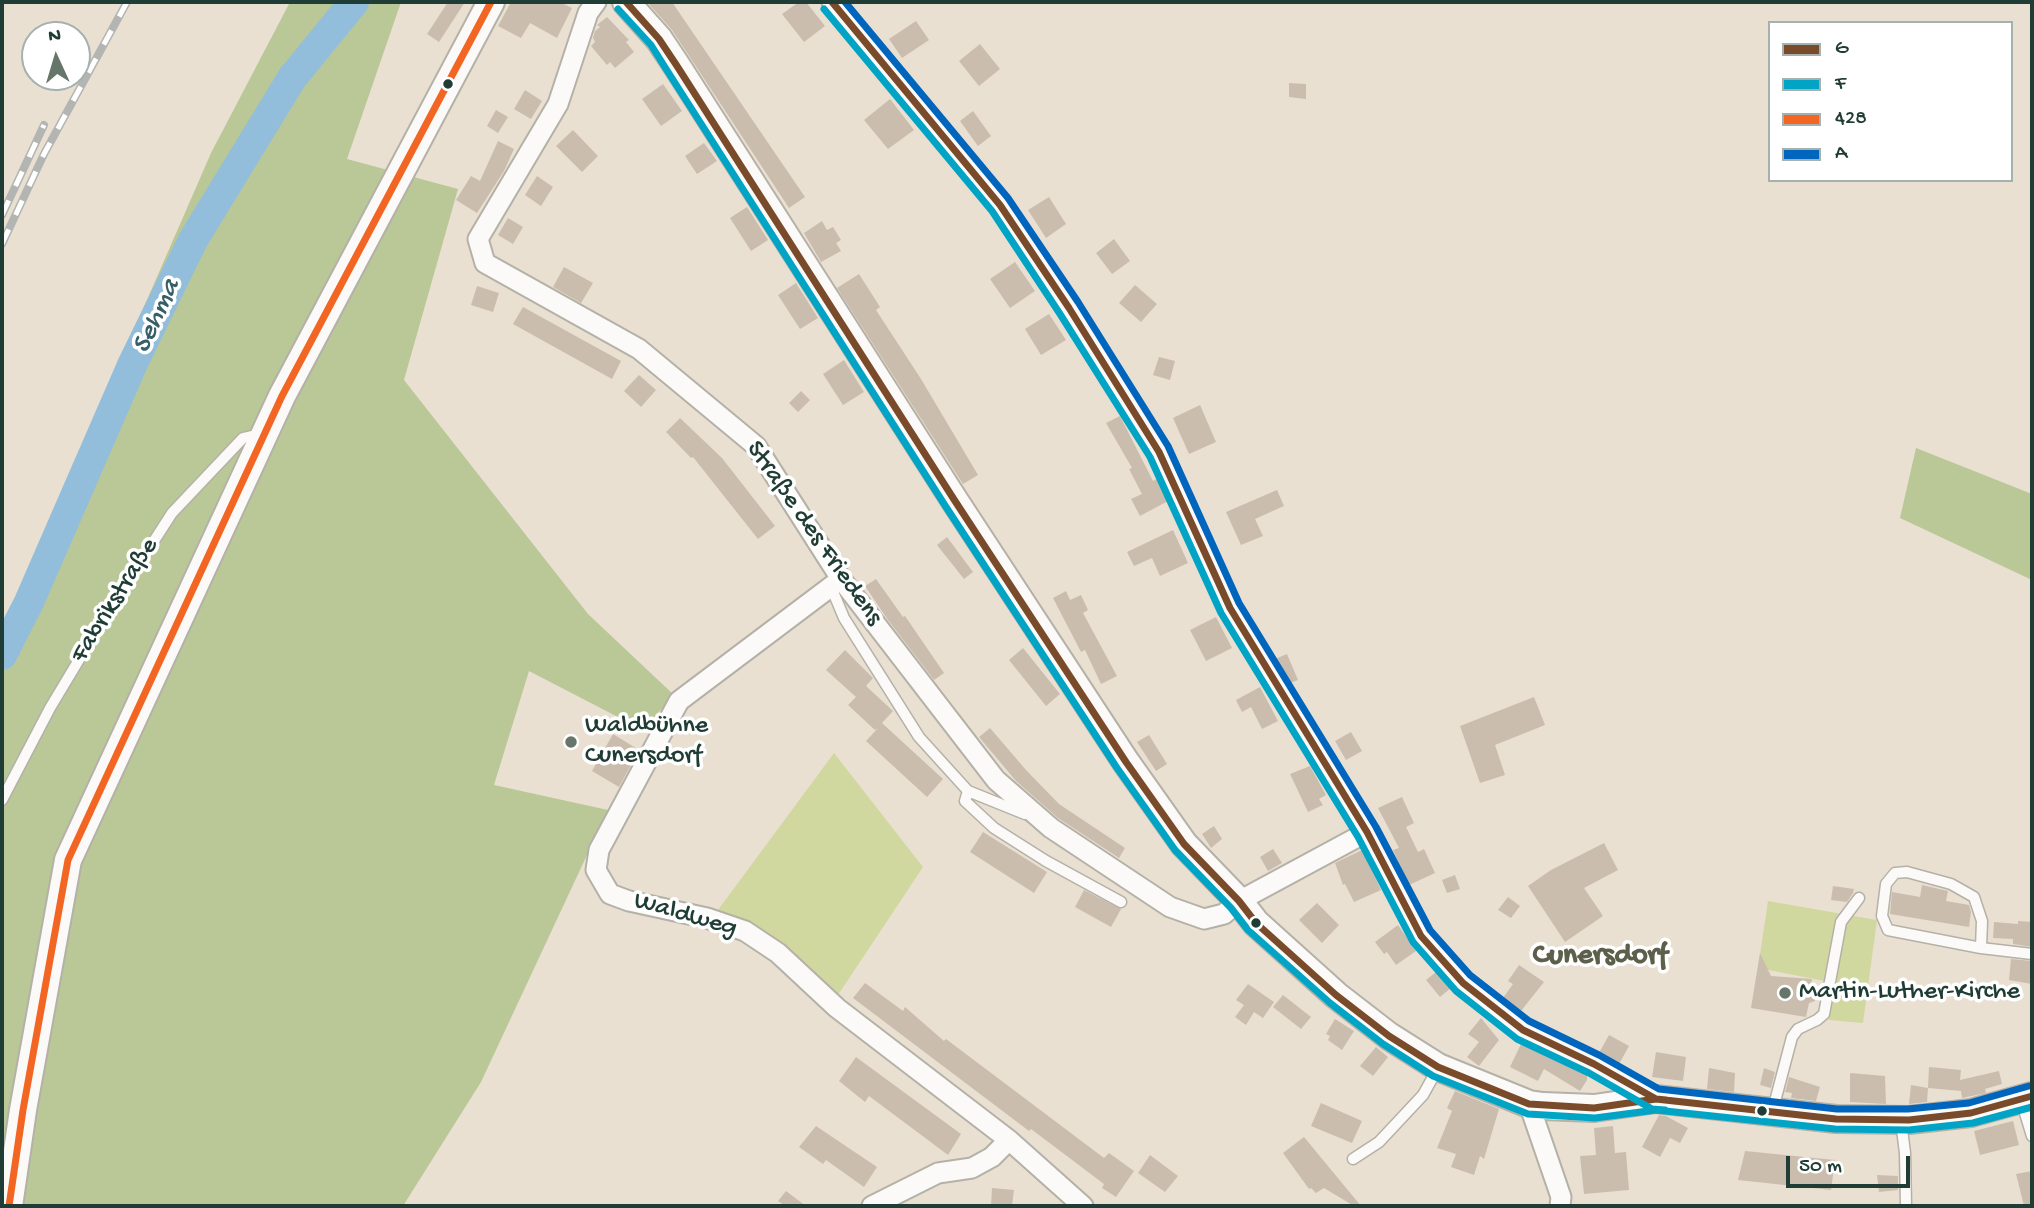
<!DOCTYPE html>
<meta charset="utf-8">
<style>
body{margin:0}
#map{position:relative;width:2034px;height:1208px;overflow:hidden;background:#e9e0d2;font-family:"Gochi Hand",sans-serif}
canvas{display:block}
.frame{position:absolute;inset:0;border:4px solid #1f3d34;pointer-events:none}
.legend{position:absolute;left:1768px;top:21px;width:245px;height:161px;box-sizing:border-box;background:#fff;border:2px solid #a5b1ae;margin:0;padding:9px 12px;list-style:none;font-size:21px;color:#1f3d34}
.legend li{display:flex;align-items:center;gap:14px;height:35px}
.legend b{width:35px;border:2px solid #a5b1ae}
.north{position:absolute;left:21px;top:21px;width:70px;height:70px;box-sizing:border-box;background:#fff;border:2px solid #a5b1ae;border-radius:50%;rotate:356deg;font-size:19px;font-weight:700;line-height:28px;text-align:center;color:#1f3d34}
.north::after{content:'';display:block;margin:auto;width:24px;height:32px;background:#66766b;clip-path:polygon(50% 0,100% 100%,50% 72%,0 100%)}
.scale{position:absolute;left:1786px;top:1156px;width:124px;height:32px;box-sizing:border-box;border:4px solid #1f3d34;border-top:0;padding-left:9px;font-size:21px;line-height:24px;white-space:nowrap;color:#1f3d34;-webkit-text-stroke:5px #fff;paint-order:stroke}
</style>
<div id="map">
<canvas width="2034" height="1208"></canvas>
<div class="frame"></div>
<ul class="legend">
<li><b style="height:9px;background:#7a4b2a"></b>G</li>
<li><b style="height:9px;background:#02a4c6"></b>F</li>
<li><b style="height:9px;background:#f26522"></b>428</li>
<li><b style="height:9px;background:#0065bd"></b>A</li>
</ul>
<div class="north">N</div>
<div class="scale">50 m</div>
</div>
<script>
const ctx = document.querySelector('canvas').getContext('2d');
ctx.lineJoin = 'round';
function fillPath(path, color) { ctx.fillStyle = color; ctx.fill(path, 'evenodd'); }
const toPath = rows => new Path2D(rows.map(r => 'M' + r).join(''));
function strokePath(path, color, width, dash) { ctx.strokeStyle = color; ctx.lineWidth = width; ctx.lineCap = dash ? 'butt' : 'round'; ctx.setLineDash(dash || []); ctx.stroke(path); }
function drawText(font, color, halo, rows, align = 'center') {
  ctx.font = font + ' "Gochi Hand",sans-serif'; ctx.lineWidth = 7; ctx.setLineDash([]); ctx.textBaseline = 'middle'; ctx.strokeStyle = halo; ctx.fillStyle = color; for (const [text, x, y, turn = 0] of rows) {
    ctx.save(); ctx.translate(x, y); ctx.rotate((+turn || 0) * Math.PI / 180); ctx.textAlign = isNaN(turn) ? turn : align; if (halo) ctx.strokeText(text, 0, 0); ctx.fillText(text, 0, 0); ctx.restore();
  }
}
fillPath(toPath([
 [834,753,923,867,836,998,715,914],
 [1768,901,1877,920,1863,1023,1829,1020,1835,983,1758,968]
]), '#d0d89f');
fillPath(toPath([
 [290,2,401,2,347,159,458,189,404,380,588,614,674,695,643,730,529,671,494,785,608,810,481,1082,403,1206,2,1206,2,658,21,589,211,153],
 [1916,448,2032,494,2032,580,1900,518]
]), '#bac797');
strokePath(toPath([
 [2,655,29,602,133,363,193,240,292,78,354,2]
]), '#92bedc', 30);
fillPath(toPath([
 [448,2,465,2,439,42,427,34],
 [511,2,560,2,572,8,557,38,530,23,521,38,498,26],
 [647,2,672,2,805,197,789,208,672,30],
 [799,2,806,2,825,26,804,42,782,14],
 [607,17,629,40,626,42,634,52,615,68,610,62,607,65,591,46,595,42,593,38,595,31,600,27,597,25],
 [916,21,929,40,902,58,889,39],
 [980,44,1000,69,979,86,959,61],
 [1289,83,1306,84,1306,99,1289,97],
 [663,84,682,111,661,126,642,99],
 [525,90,542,101,531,119,514,109],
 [890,99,914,130,888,149,864,120],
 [496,110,508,117,498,133,487,126],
 [973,111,991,136,978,146,960,121],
 [573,130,598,156,582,172,556,146],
 [498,141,514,149,504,171,477,213,456,200,471,176,480,181],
 [704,143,717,161,697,174,685,156],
 [537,176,553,187,541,206,525,195],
 [1049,197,1066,224,1046,238,1028,210],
 [747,207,768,240,751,251,730,218],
 [508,218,523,227,513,244,498,235],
 [822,221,827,230,833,227,841,240,836,243,841,251,821,262,804,233],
 [1114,239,1130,261,1112,274,1096,253],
 [1015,262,1035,291,1010,308,990,279],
 [564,267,593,283,581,303,553,287],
 [859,274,880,307,876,310,921,379,978,475,963,484,837,288],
 [796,283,818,318,800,329,778,295],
 [1135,285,1157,304,1141,322,1119,303],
 [477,286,499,293,493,312,471,305],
 [523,307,621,361,612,379,513,324],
 [1049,314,1066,340,1041,355,1025,329],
 [1159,357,1175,361,1170,380,1153,375],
 [844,360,864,392,843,405,823,374],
 [639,375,656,390,641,407,624,391],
 [801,391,810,400,798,412,789,403],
 [1200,405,1216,442,1189,454,1173,418],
 [1120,416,1153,481,1158,478,1168,501,1140,516,1131,499,1142,494,1129,469,1132,468,1106,423],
 [680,418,722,458,775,526,758,539,693,457,691,458,666,432],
 [1277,490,1284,506,1255,519,1263,536,1241,545,1226,512],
 [1173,530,1188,563,1160,576,1152,558,1134,566,1127,552],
 [947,537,973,572,964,579,937,545],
 [876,579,903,617,905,616,944,673,934,680,888,620,865,586],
 [1066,591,1070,600,1081,595,1088,610,1083,613,1117,676,1101,684,1085,650,1081,652,1053,598],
 [1216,617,1232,648,1206,661,1190,630],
 [1023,648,1060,694,1046,706,1009,660],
 [845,650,873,678,866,686,893,711,882,723,943,779,927,797,866,741,878,728,875,730,848,705,856,697,826,670],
 [1287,654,1298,680,1290,683,1275,659],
 [1260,687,1278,721,1262,729,1251,707,1242,712,1236,700],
 [1534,697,1545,725,1495,745,1505,775,1480,783,1460,726],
 [990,728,1026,770,1059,804,1125,848,1119,858,1058,818,1016,781,979,737],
 [1351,732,1362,751,1346,760,1335,741],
 [613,734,639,750,619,787,592,771],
 [1149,735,1167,764,1156,771,1137,742],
 [1310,766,1326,795,1319,799,1323,805,1308,812,1290,774],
 [1402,797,1414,823,1406,827,1418,852,1424,849,1435,873,1409,885,1393,850,1399,848,1378,808],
 [1214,826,1222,839,1211,848,1202,834],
 [983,832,1047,872,1034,893,970,852],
 [1604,843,1618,870,1584,888,1603,916,1565,942,1528,886,1551,870],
 [1273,849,1282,863,1268,871,1260,857],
 [1362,850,1381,890,1354,902,1345,884,1343,885,1335,863],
 [1455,875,1460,889,1447,893,1442,880],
 [1922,885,1948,891,1946,901,1969,905,1971,912,1969,927,1890,914,1892,892,1920,897],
 [1833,886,1854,889,1853,893,1847,902,1831,900],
 [1084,890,1121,909,1111,927,1075,907],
 [1508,897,1520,906,1511,918,1498,910],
 [1317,903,1339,925,1322,943,1299,920],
 [2018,921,2032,922,2032,947,2013,944,2013,939,1993,938,1994,922,2018,924],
 [1398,925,1416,951,1396,965,1387,952,1384,954,1375,942],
 [1760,953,1771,976,1812,979,1811,984,1816,990,1815,1001,1809,1003,1806,1017,1751,1008],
 [2011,959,2032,961,2032,984,2009,980],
 [1519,965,1544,982,1521,1011,1503,998,1513,984,1508,981],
 [1436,972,1451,988,1440,997,1426,980],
 [865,983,903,1011,905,1007,944,1041,946,1039,1104,1158,1109,1153,1134,1171,1116,1197,1102,1188,1104,1184,1031,1129,1029,1131,853,998],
 [1248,984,1274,1002,1263,1018,1254,1012,1246,1025,1235,1017,1244,1005,1236,1000],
 [1283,995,1311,1017,1301,1029,1273,1007],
 [1481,1018,1499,1040,1479,1066,1467,1057,1479,1042,1468,1034],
 [1335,1019,1354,1031,1342,1050,1328,1040,1330,1036,1326,1034],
 [1609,1035,1629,1046,1619,1064,1599,1053],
 [1521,1044,1587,1075,1587,1080,1580,1091,1544,1069,1538,1081,1510,1067],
 [1376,1047,1388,1057,1373,1076,1360,1066],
 [1656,1052,1686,1057,1683,1081,1652,1077],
 [856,1057,961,1134,948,1155,869,1096,865,1102,839,1081],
 [1929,1067,1961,1070,1960,1080,1999,1071,2002,1084,1985,1089,1986,1093,1962,1098,1961,1091,1928,1088],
 [1709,1068,1735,1073,1734,1092,1707,1089],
 [1764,1068,1775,1072,1771,1088,1760,1085],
 [1850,1073,1885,1076,1886,1104,1850,1102],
 [1789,1077,1820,1087,1816,1101,1791,1098,1792,1093,1785,1092],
 [1911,1085,1928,1088,1927,1102,1909,1104],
 [1455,1091,1499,1109,1484,1159,1480,1156,1474,1175,1451,1167,1456,1154,1437,1148,1452,1111,1447,1108],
 [1321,1103,1362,1121,1352,1143,1311,1126],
 [1659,1115,1666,1116,1688,1128,1680,1143,1670,1138,1660,1157,1642,1147],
 [2013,1121,2019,1145,1980,1155,1974,1131],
 [816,1126,877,1167,864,1187,826,1160,823,1164,799,1147],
 [1613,1126,1615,1153,1626,1152,1629,1190,1584,1194,1580,1156,1596,1155,1594,1128],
 [1304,1137,1361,1206,1354,1206,1324,1188,1316,1193,1311,1188,1309,1189,1283,1153],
 [1745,1151,1835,1160,1831,1190,1738,1180],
 [1150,1155,1178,1176,1165,1192,1138,1173],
 [2032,1171,2032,1206,2024,1206,2016,1174],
 [1877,1175,1898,1176,1898,1190,1879,1192],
 [992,1188,1014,1190,1012,1206,991,1206],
 [786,1191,806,1206,785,1206,778,1201]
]), '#cabdae');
const lane = toPath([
 [831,587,844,618,919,737,968,791,1025,814],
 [968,791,965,801,994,828,1046,861,1121,902],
 [2,800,50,708,101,623,172,513,243,438,260,434],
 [1981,948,1982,921,1974,897,1951,884,1907,872,1895,873,1886,884,1882,916,1888,930,1981,948,2032,954],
 [2021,1100,2032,1136],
 [1773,1109,1792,1037,1798,1029,1817,1020,1824,1014,1841,922,1859,898],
 [1901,1121,1905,1153,1906,1206],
 [1353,1159,1379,1142,1423,1095,1438,1068]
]);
const street = toPath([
 [596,2,588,13,558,104,478,239,485,263,639,349,756,446,841,579,996,780,1051,828,1170,907,1204,919,1224,914,1239,901,1367,832],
 [832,2,1000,205,1069,308,1159,452,1230,608,1367,832,1421,936,1463,983,1523,1030,1594,1064,1656,1099],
 [841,579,679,701,599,850,596,870,610,894,629,901,707,918,745,931,778,953,837,1008,1009,1140,1083,1206],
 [1529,1104,1561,1197,1560,1206],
 [872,1206,938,1173,972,1168,992,1157,1009,1140]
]);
const secondary = toPath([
 [626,2,659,39,677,66,955,501,1126,762,1184,844,1239,901,1256,923,1336,995,1389,1036,1438,1067,1529,1104,1543,1106,1594,1108,1656,1099,1836,1119,1909,1120,1971,1113,2032,1096],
 [9,1206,23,1110,68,860,282,396,491,2]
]);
strokePath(lane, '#b4b1a7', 13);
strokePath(street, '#b4b1a7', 23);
strokePath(secondary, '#b4b1a7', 30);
strokePath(lane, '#fcfaf8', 10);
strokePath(street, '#fcfaf8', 19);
strokePath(secondary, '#fcfaf8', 26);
const rail = toPath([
 [2,215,44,125],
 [2,244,44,154,127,2]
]);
strokePath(rail, '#b3b5b2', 8);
strokePath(rail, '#fff', 5, [16]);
strokePath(toPath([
 [626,2,659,39,677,66,955,501,1126,762,1184,844,1239,901,1256,923,1336,995,1389,1036,1438,1067,1529,1104,1594,1108,1656,1099,1836,1119,1909,1120,1971,1113,2032,1096],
 [832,2,1000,205,1069,308,1159,452,1230,608,1367,832,1421,936,1463,983,1523,1030,1594,1064,1656,1099,1666,1100]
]), '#7a4b2a', 7);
strokePath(toPath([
 [618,9,651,45,668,72,946,507,1117,768,1175,850,1231,908,1248,930,1330,1003,1383,1044,1433,1076,1528,1114,1595,1118,1656,1110,1835,1129,1909,1130,1973,1123,2032,1107],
 [824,9,992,211,1060,314,1150,457,1221,613,1358,837,1413,942,1456,991,1517,1039,1589,1073,1652,1109,1665,1110]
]), '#02a4c6', 7);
strokePath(toPath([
 [9,1206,23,1110,68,860,282,396,491,2]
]), '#f26522', 7);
strokePath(toPath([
 [845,2,1008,198,1078,302,1168,446,1239,603,1376,827,1430,930,1470,975,1529,1021,1599,1055,1659,1089,1837,1109,1908,1109,1969,1103,2029,1086]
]), '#0065bd', 7);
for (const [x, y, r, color] of [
 [448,84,6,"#1f3d34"],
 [571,742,7,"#66766b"],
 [1256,923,6,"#1f3d34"],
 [1785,993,7,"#66766b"],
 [1762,1111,6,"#1f3d34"]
]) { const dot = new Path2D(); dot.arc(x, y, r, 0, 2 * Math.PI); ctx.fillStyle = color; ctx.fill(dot); strokePath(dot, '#fff', 2.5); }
drawText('26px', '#1f3d34', '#fff', [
 ["Straße des Friedens",813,534,55],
 ["Fabrikstraße",116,601,-58],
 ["Waldweg",685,916,16]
]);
drawText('26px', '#1f3d34', '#fff', [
 ["Waldbühne",585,727],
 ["Cunersdorf",585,757],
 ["Martin-Luther-Kirche",1799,993]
], 'left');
drawText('italic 28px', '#365f68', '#fff', [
 ["Sehma",158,317,-65]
]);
drawText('bold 30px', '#5c604a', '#fff', [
 ["Cunersdorf",1600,957]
]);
</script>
